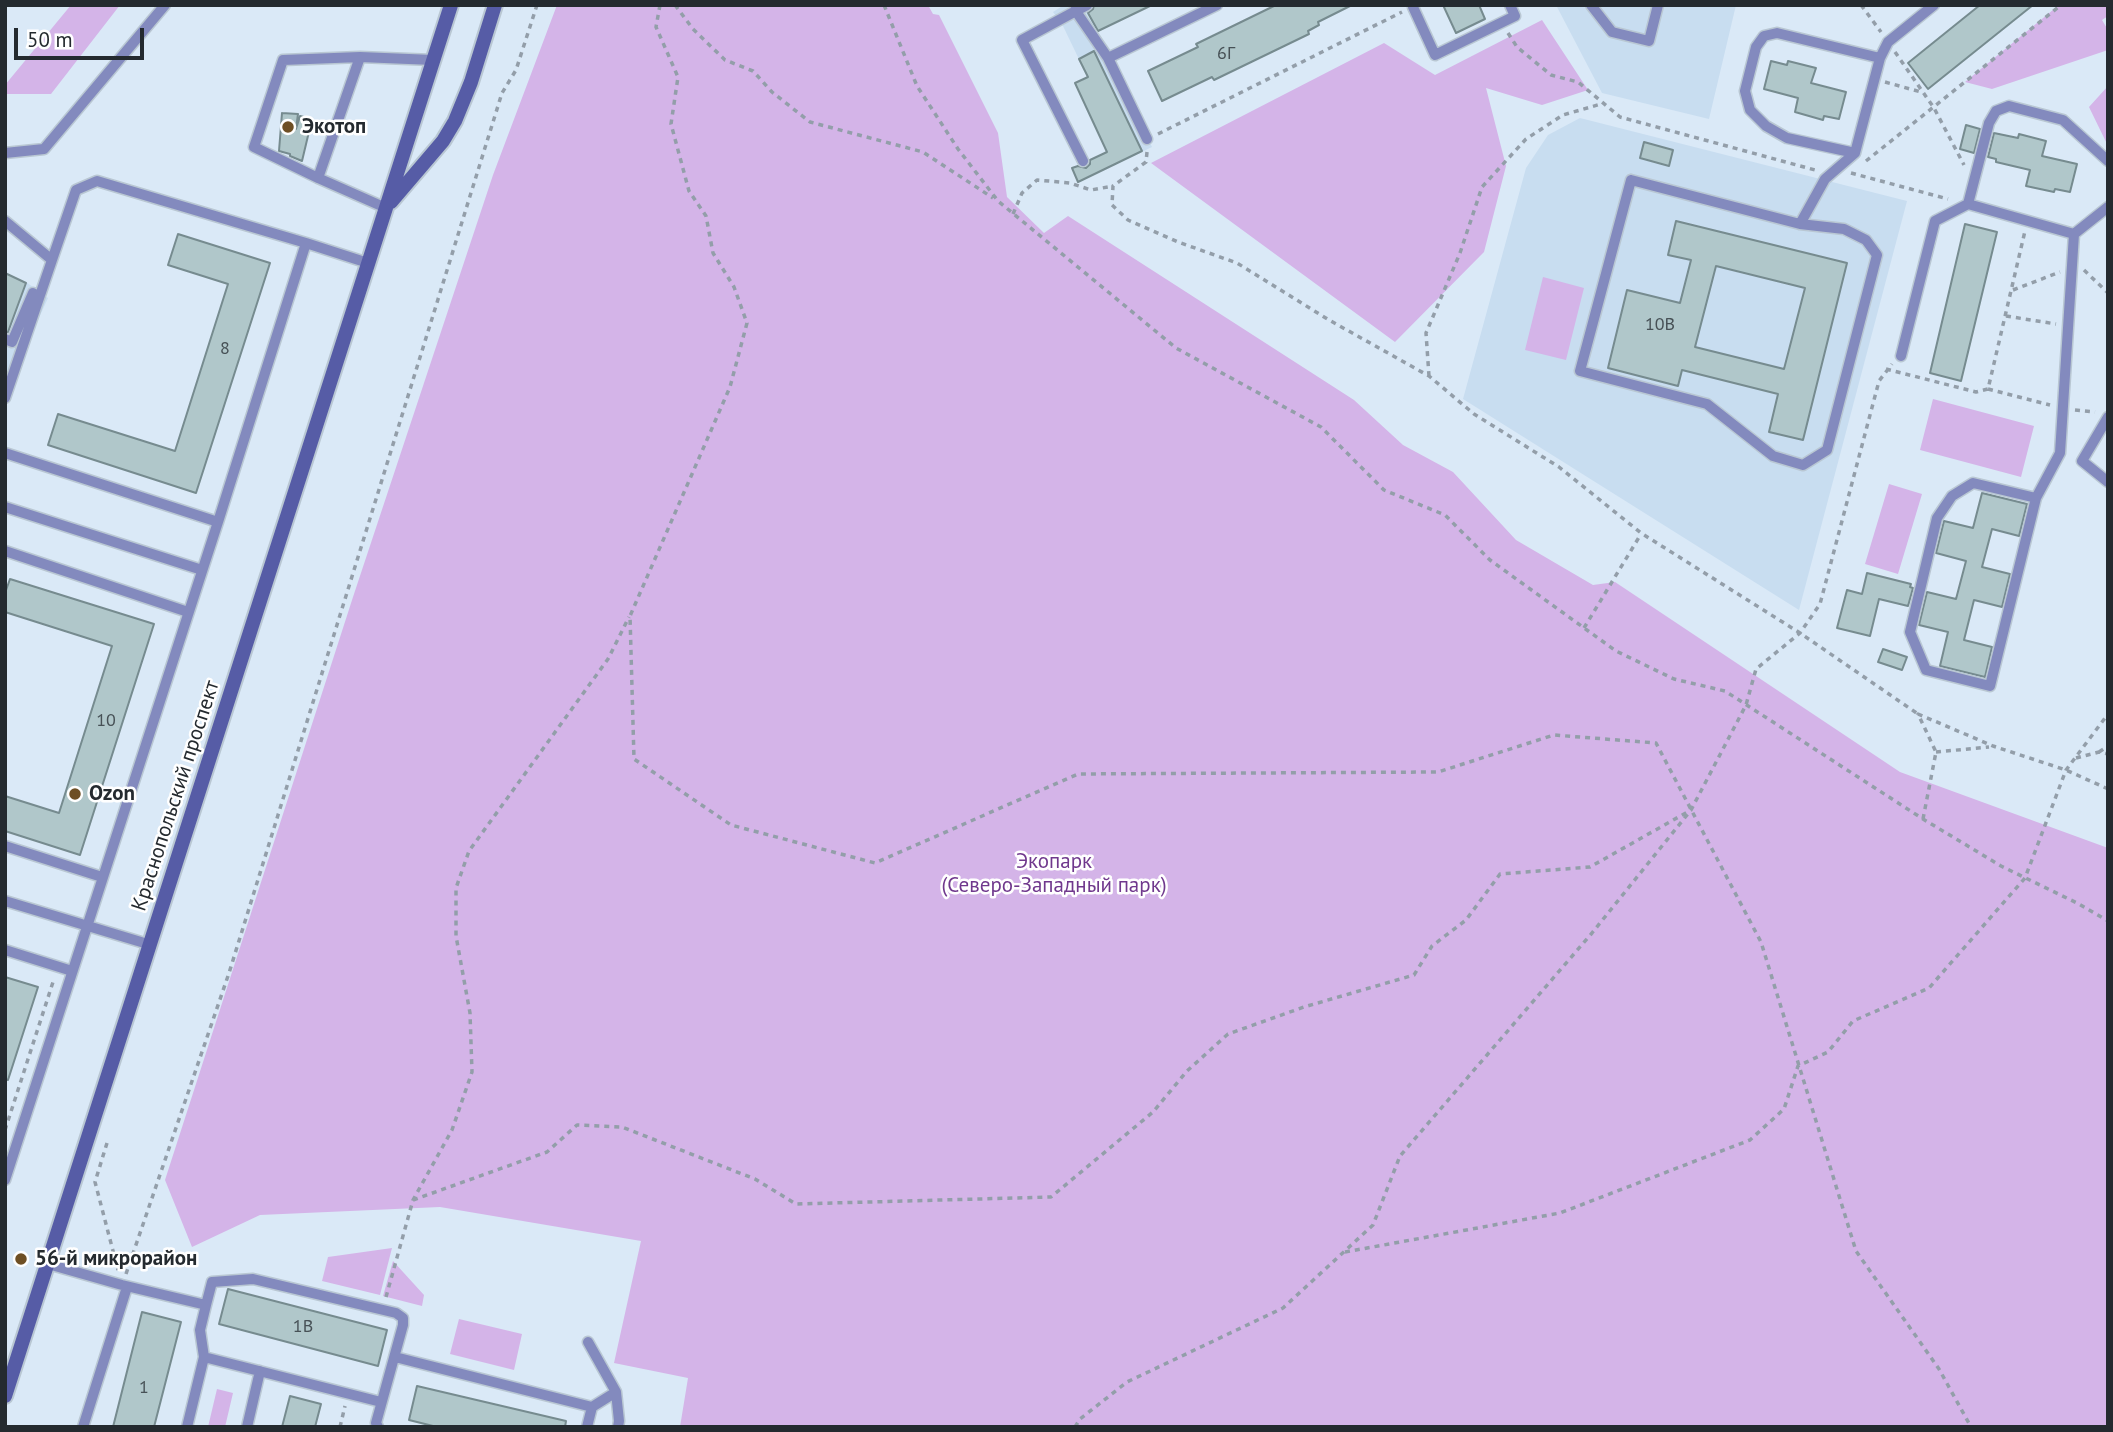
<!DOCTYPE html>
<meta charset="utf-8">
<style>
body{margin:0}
#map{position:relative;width:2113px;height:1432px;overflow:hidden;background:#dae9f7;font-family:"PT Sans",sans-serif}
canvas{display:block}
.frame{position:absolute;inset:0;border:7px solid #242a2f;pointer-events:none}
.scale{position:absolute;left:14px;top:28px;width:130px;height:32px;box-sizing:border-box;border:4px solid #242a2f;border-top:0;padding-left:9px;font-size:21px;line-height:24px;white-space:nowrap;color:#242a2f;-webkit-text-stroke:5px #fff;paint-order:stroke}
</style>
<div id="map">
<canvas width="2113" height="1432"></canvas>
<div class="frame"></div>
<div class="scale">50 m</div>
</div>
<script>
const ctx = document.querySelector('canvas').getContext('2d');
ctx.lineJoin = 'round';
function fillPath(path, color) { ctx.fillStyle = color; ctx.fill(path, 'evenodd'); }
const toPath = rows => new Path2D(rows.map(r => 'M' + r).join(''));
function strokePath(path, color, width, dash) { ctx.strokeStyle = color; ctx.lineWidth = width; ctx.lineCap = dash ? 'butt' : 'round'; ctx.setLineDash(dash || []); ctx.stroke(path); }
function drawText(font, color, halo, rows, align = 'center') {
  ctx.font = font + ' "PT Sans",sans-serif'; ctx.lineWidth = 5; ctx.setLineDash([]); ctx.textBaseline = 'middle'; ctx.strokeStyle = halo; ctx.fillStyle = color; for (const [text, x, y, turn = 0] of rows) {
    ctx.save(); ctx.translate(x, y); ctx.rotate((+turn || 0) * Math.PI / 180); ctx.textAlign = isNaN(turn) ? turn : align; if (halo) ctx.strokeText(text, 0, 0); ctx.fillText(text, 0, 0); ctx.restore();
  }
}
fillPath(toPath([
 [1064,5,1152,5,1097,32,1152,147,1127,159,1063,26,1053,12],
 [1556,5,1736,5,1709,119,1602,93],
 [1580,118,1907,201,1799,610,1463,399,1526,168,1548,135],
 [5,273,26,282,48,298,5,393]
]), '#c8ddf0');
fillPath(toPath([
 [71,5,120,5,51,94,5,94,5,85],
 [557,5,928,5,933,14,939,15,998,133,1007,197,1044,233,1068,216,1354,400,1403,445,1453,472,1516,540,1593,585,1615,582,1900,772,2108,848,2108,1427,680,1427,688,1378,614,1363,641,1241,440,1207,260,1215,192,1247,165,1180,353,597,493,175],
 [2059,5,2108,5,2108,16,2102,20,2108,30,2108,50,1992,89,1965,82],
 [1542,20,1588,90,1542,105,1486,88,1506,166,1484,252,1395,342,1151,163,1384,43,1435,75],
 [2108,86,2108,146,2089,107],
 [1543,277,1584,288,1566,360,1525,350],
 [1933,399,2034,426,2021,477,1920,450],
 [1889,484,1922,494,1898,574,1865,564],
 [392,1248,380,1295,322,1281,328,1257],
 [393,1261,424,1295,422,1306,383,1296],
 [459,1319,522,1334,514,1370,450,1354],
 [217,1389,233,1393,225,1427,208,1427]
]), '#d4b4e8');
const building = toPath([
 [1094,5,1152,5,1098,31,1088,13,1093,9,1094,5],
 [1276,5,1352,5,1318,22,1319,25,1308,31,1309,34,1214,80,1212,77,1162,101,1148,71,1198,47,1196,44,1276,5],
 [1443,5,1479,5,1485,19,1456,33,1443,5],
 [1980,5,2033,5,1928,89,1908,63,1980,5],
 [1094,51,1142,151,1078,182,1072,168,1078,166,1086,168,1090,164,1090,160,1107,152,1075,83,1088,77,1079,59,1094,51],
 [1771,61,1787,65,1788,61,1816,68,1811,83,1846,92,1839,119,1824,116,1823,120,1795,112,1798,98,1764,89,1771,61],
 [282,113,298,114,296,129,300,116,312,119,302,161,290,156,290,154,279,151,282,113],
 [1966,125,1980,129,1974,153,1960,149,1966,125],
 [1994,133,2018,138,2019,134,2046,141,2042,156,2077,164,2070,192,2055,189,2054,192,2026,186,2030,170,1996,162,1996,159,1988,157,1994,133],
 [1644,142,1673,150,1669,166,1640,158,1644,142],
 [1676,221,1847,263,1803,440,1769,432,1778,394,1682,370,1678,386,1608,368,1627,290,1680,303,1691,260,1668,255,1676,221],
 [1716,266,1805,288,1784,369,1695,347,1716,266],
 [1965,224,1997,232,1961,381,1930,373,1965,224],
 [178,234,270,263,196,493,48,445,58,414,175,451,228,284,168,265,178,234],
 [5,273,26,283,8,332,5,332,5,273],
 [1982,493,2027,504,2019,536,1992,529,1982,567,2010,574,2002,607,1974,600,1964,640,1992,647,1985,677,1940,666,1948,632,1919,625,1927,592,1956,599,1966,561,1936,553,1944,521,1973,528,1982,493],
 [1867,573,1911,584,1910,587,1913,588,1908,606,1879,599,1870,636,1837,628,1847,590,1862,594,1867,573],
 [10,579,154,624,80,855,5,831,5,796,59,813,112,646,5,612,5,593,10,579],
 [1883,649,1907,657,1902,670,1878,662,1883,649],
 [5,977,38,987,8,1080,5,1079,5,977],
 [228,1289,387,1330,378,1366,219,1324,228,1289],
 [142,1312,181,1322,154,1427,113,1427,142,1312],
 [417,1386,566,1421,565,1427,437,1427,409,1420,417,1386],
 [290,1396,321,1404,315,1427,282,1427,290,1396]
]);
fillPath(building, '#b0c7ca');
strokePath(building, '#768b8f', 2);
const lane = toPath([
 [1591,5,1612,32,1649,41,1658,5],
 [1413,7,1435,55,1515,16,1510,5],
 [1075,10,1108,58],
 [360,57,318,178,386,208],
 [1147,139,1108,58,1217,5],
 [5,153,44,149,165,5],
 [1855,153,1787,138,1766,126,1750,110,1745,91,1756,47,1764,36,1777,33,1880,58],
 [1083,161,1022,40,1087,5],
 [318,178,254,147,283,60,360,57,433,60],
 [1631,180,1800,224,1844,229,1866,240,1877,255,1827,450,1803,465,1773,456,1707,404,1580,371,1631,180],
 [1968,204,2074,234,2108,207],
 [5,221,52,260,5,398],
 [1800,224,1825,179,1855,153,1880,58,1888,42,1934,5],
 [306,243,368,263],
 [52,260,76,190,97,181,306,243,218,522],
 [5,339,12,342,33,293],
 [1901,356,1935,221,1968,204,1989,123,1996,111,2009,106,2063,120,2108,161],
 [2108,417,2082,461,2108,482],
 [5,453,218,522,5,1180],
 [2036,498,1973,483,1952,496,1937,518,1910,632,1926,670,1990,686,2036,498,2060,453,2074,234],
 [5,507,202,570],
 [5,551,188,612],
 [5,846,102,877],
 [5,901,151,945],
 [5,950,72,971],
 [48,1264,122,1285,206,1305,212,1282,253,1279,396,1313,403,1318,403,1325,376,1423,378,1427],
 [206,1305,200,1330,204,1357,381,1402],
 [588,1342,616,1392,619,1421,618,1427],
 [395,1357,592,1407,587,1427],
 [592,1407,616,1392],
 [83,1427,127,1287],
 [187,1427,204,1357],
 [247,1427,260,1371]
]);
const secondary = toPath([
 [391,202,443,141,455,121,471,82,495,5],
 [5,1396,451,5]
]);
strokePath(lane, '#b9c7d3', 13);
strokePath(secondary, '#b9c7d3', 18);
strokePath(toPath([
 [660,5,656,27,678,77,671,124,689,191,706,216,713,253,734,287,747,323,730,387,630,616,634,759,731,825,875,863,1078,774,1438,772,1554,735,1656,743,1761,942,1856,1251,1939,1369,1971,1427],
 [675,5,693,29,725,60,753,71,772,92,810,122,923,152,993,198],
 [884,5,917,86,958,149,998,201,1176,348,1321,427,1384,490,1445,515,1490,560,1616,651,1674,679,1725,691,1923,819,2001,866,2079,904,2108,921],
 [1861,5,1881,32],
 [1508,33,1517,47,1551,75,1578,82,1620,117,1815,170],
 [1895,52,1934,108,1964,165],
 [1885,82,1921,92],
 [1158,134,1402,12],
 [1147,152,1146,162,1113,186,1112,205,1128,220,1178,242,1237,263,1329,320,1429,376,1474,414,1559,467,1641,533,1800,633,1918,714],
 [1866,161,2061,5],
 [1851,173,1948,199],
 [1013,214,1022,193,1037,180,1070,183,1091,190,1113,186],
 [2084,270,2108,293],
 [2013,290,2060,272],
 [2006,316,2056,324],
 [1886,369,1976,392,1988,389,2025,231],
 [1429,376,1426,333,1460,253,1482,187,1526,139,1563,115,1601,104],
 [1988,389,2050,405],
 [2075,410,2095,412],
 [1584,628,1641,534],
 [1936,752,1989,747],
 [2099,752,2108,746],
 [2076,758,2099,752,2108,754],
 [1923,819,1936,752,1918,714,1993,746,2066,770,2108,789],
 [5,1130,54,979],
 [107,1143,95,1182,118,1270],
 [413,1200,547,1152,577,1125,622,1127,755,1179,796,1204,1051,1197,1153,1112,1187,1071,1228,1034,1304,1007,1414,975,1432,946,1466,920,1500,874,1590,867,1691,810],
 [1345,1252,1560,1213,1750,1140,1784,1109,1798,1066,1828,1052,1853,1021,1929,988,2025,878,2066,770,2108,714],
 [126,1274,229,973,502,93,516,70,537,5],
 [386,1297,413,1200,452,1130,472,1072,470,1013,456,936,456,888,469,851,608,659,629,617],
 [340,1427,345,1406],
 [1075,1427,1080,1419,1127,1382,1283,1308,1373,1225,1400,1156,1592,933,1691,810,1746,705,1756,669,1800,633,1820,604,1879,381,1892,364]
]), '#939ea9', 3.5, [5, 5]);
strokePath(lane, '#838abe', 10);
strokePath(secondary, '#565ca6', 14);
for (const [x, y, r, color] of [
 [288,127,7,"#6e4f24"],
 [75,794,7,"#6e4f24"],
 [21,1259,7,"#6e4f24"]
]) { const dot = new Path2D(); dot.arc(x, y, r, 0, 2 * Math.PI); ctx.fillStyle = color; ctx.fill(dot); strokePath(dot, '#fff', 2.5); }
drawText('18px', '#475156', null, [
 ["6Г",1226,54],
 ["10В",1660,325],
 ["8",225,349],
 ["10",106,721],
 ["1В",303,1327],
 ["1",144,1388]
]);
drawText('bold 21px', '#242a2f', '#fff', [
 ["Экотоп",302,127],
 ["Ozon",89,794],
 ["56-й микрорайон",35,1259]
], 'left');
drawText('21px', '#242a2f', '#fff', [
 ["Краснопольский проспект",176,796,-72]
]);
drawText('21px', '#70388d', '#fff', [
 ["Экопарк",1054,862],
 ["(Северо-Западный парк)",1054,886]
]);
</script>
